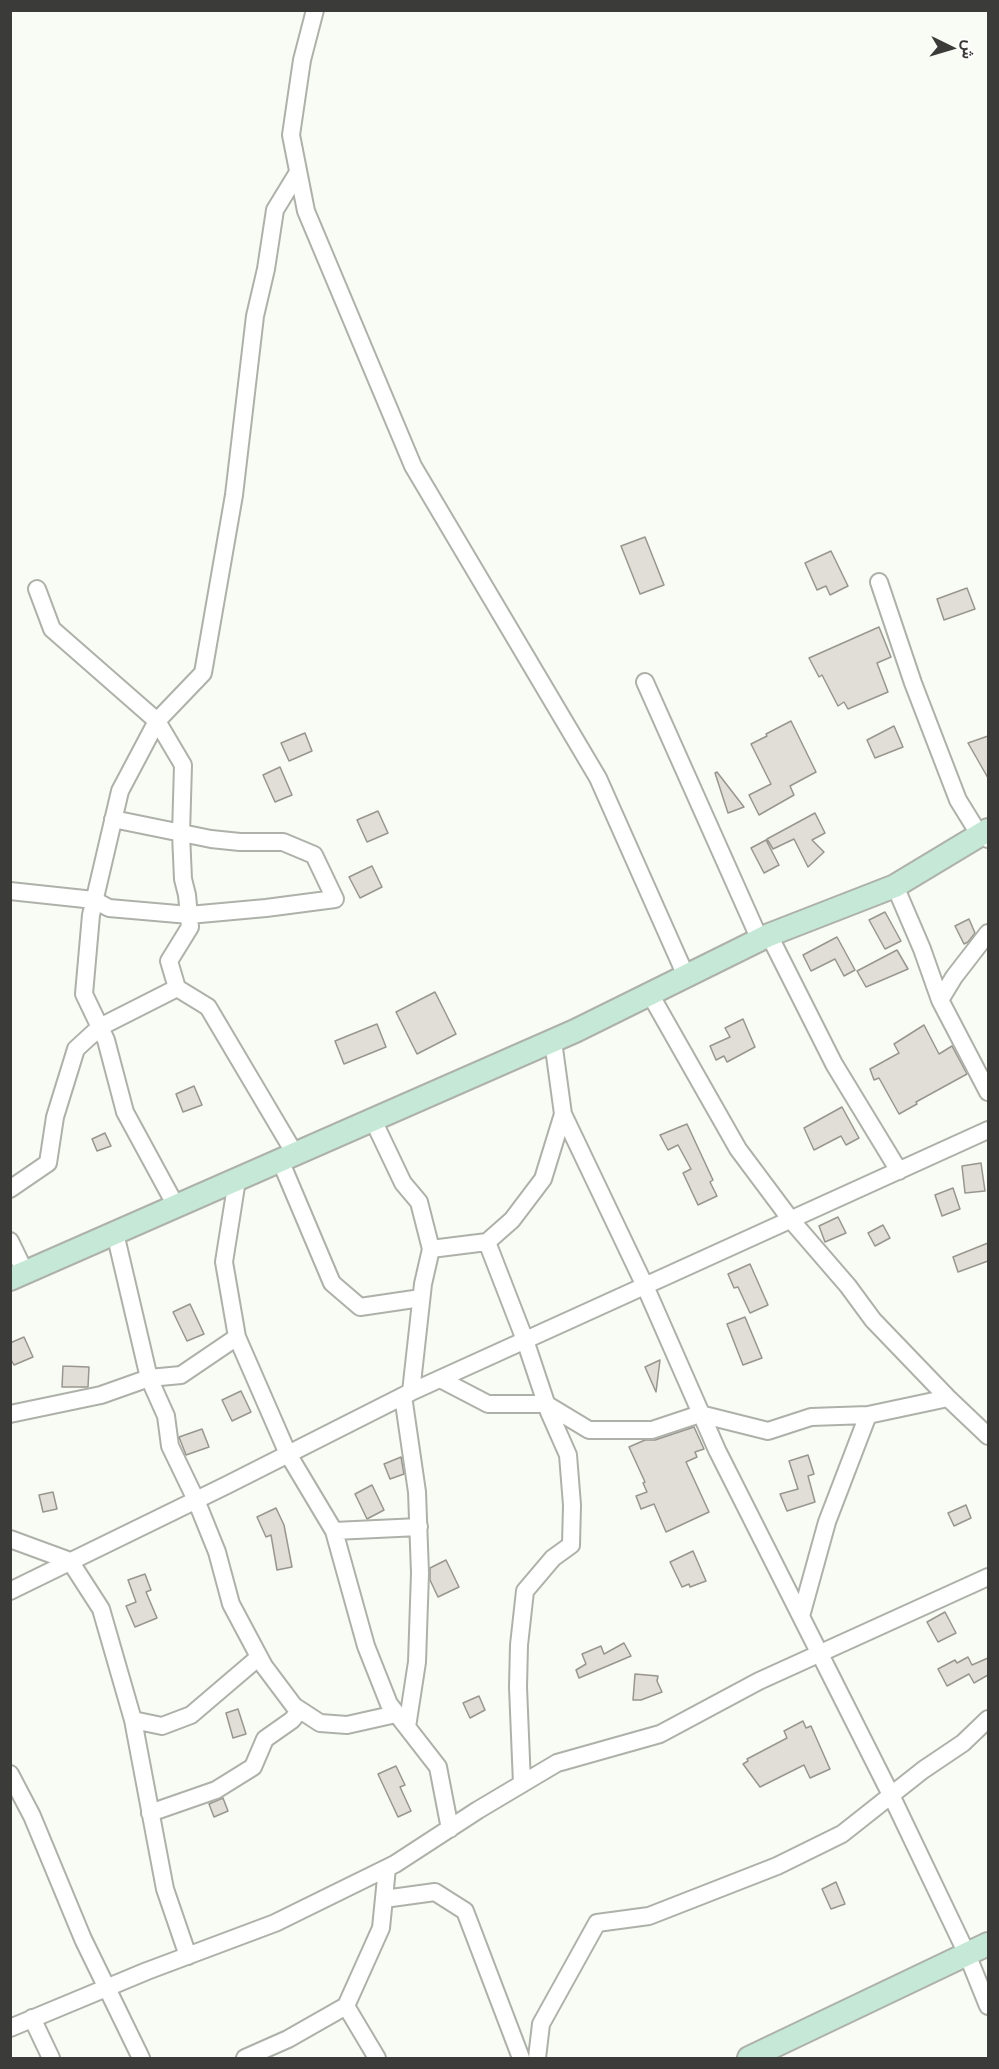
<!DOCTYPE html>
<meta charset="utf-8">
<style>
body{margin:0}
#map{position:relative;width:999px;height:2069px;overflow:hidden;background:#f9fcf4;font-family:"Exo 2",Vazirmatn,sans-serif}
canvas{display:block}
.frame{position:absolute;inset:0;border:12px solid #3b3c39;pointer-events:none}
.north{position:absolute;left:921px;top:18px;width:60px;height:60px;-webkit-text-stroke:4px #fff;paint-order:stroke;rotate:95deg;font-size:16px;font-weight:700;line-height:24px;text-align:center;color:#3b3c39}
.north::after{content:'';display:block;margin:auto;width:21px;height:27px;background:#3b3c39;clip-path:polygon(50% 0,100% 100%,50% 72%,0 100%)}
</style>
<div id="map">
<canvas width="999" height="2069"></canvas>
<div class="frame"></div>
<div class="north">ش</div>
</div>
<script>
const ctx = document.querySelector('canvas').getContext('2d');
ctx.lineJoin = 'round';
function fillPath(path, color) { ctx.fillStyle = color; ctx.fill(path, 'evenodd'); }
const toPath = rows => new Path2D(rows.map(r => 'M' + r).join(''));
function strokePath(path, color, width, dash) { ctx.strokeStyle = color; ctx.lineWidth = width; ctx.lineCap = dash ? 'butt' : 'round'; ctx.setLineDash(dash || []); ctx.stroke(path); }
const building = toPath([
 [645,537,664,585,640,594,621,546,645,537],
 [831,551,848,586,830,595,826,586,817,590,805,563,831,551],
 [967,588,975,609,944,620,937,599,967,588],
 [879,627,891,657,877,663,888,692,848,709,844,702,838,706,822,675,819,677,809,658,879,627],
 [791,721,816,772,790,786,794,795,759,815,749,795,771,784,751,744,767,736,766,734,791,721],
 [894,726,903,747,875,758,867,740,894,726],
 [305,733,312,751,289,761,281,743,305,733],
 [988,736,988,778,968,743,988,736],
 [280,767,292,795,275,802,263,775,280,767],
 [717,772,744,807,728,813,715,773,717,772],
 [378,811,388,833,367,842,357,820,378,811],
 [815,813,825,833,812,840,824,852,808,867,794,839,773,849,767,839,815,813],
 [766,840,779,865,764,873,751,848,766,840],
 [372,866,382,887,360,898,349,877,372,866],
 [885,912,901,941,885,949,869,920,885,912],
 [969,919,975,933,968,942,964,944,955,926,969,919],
 [837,937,855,970,844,976,835,959,811,971,803,955,837,937],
 [897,950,908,969,866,987,857,971,897,950],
 [435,992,456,1034,417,1054,396,1012,435,992],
 [743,1019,755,1047,727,1062,724,1056,716,1060,710,1046,730,1037,725,1028,743,1019],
 [377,1024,386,1047,344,1064,335,1041,377,1024],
 [924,1025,939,1054,952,1046,967,1074,916,1102,917,1104,899,1114,879,1078,874,1080,870,1069,899,1053,894,1044,924,1025],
 [194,1086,202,1105,183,1112,176,1094,194,1086],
 [842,1107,859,1138,846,1145,841,1136,814,1150,804,1128,842,1107],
 [687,1124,713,1180,710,1182,717,1196,698,1205,683,1173,691,1169,678,1145,668,1150,660,1135,687,1124],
 [105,1133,111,1146,97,1151,92,1139,105,1133],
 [981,1163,985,1191,965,1193,962,1166,981,1163],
 [953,1188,960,1209,942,1216,935,1195,953,1188],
 [838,1217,846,1233,825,1242,819,1226,838,1217],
 [883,1225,890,1238,875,1246,868,1233,883,1225],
 [988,1243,988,1261,958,1272,953,1257,988,1243],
 [750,1264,768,1305,750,1313,738,1287,734,1288,728,1274,750,1264],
 [190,1304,204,1334,187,1341,173,1312,190,1304],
 [745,1317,762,1358,743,1365,727,1324,745,1317],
 [24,1337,33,1357,14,1365,10,1358,10,1343,24,1337],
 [660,1360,656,1392,645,1367,660,1360],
 [63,1366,89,1367,88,1387,62,1387,63,1366],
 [241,1391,251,1412,232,1421,222,1400,241,1391],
 [694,1427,704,1449,695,1452,697,1457,686,1462,709,1512,666,1532,654,1504,641,1509,636,1496,647,1492,643,1483,645,1482,629,1447,645,1440,655,1440,694,1427],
 [202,1429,209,1447,186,1455,179,1437,202,1429],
 [808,1455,814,1474,808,1476,815,1502,787,1511,780,1494,798,1489,789,1461,808,1455],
 [401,1457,404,1474,390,1479,384,1464,401,1457],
 [372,1485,384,1510,367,1519,355,1494,372,1485],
 [53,1492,57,1509,43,1512,39,1495,53,1492],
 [966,1505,971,1518,954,1526,948,1513,966,1505],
 [276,1508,284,1525,292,1567,277,1570,271,1535,266,1537,257,1517,276,1508],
 [693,1551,706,1581,690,1587,689,1584,682,1587,670,1562,693,1551],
 [446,1560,459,1587,438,1597,430,1580,430,1568,446,1560],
 [145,1574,151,1590,146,1592,157,1618,135,1627,126,1606,136,1602,128,1580,145,1574],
 [945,1612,956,1633,938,1642,927,1622,945,1612],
 [624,1643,631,1656,579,1678,576,1670,586,1664,582,1654,601,1646,604,1654,624,1643],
 [968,1657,972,1665,988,1658,988,1675,974,1683,969,1674,947,1686,938,1669,955,1660,957,1663,968,1657],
 [635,1674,658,1676,657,1681,662,1692,641,1700,633,1700,635,1674],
 [479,1696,485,1710,470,1718,463,1703,479,1696],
 [238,1709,246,1734,233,1738,226,1713,238,1709],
 [803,1721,806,1728,811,1726,830,1769,810,1778,804,1765,760,1787,743,1764,748,1761,747,1759,787,1738,784,1731,803,1721],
 [396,1766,405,1785,400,1787,411,1811,398,1817,378,1774,396,1766],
 [223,1798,228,1811,214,1817,209,1804,223,1798],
 [836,1882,845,1904,831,1909,822,1889,836,1882]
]);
fillPath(building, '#e0ded6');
strokePath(building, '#98968f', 1.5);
const street = toPath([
 [315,10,302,60,291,135,306,211,413,466,598,778,686,976],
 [879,582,913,683,958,800,979,834,988,839],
 [37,589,52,629,157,721,183,765,181,834,183,879,187,895,190,927,169,961,177,988,208,1007,295,1154],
 [645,682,760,940],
 [895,886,922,949,940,1000,988,1092],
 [10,891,94,900,109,908,189,915,266,908,335,899,314,855,283,842,240,842,211,839,113,819],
 [769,935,834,1064,899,1171],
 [650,994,738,1149,791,1220,848,1286,873,1320,948,1398,988,1436],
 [940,1000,954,977,988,933],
 [563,1114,645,1286,717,1450,891,1795,967,1954,988,2006],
 [373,1120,403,1183,419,1202,431,1249,423,1284,411,1392],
 [280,1160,332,1283,360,1307,421,1298],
 [237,1180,224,1262,237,1337,288,1454,334,1531,366,1646,389,1704,438,1767,450,1829],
 [10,1189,48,1163,55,1117,76,1049,100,1027,177,988],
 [176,1206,125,1112,106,1040,84,994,91,915,120,791,157,721,203,673,234,495,255,316,266,269,275,210,297,174],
 [115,1233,149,1378,166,1416,170,1446,196,1500,217,1552,231,1604,264,1666,294,1706,320,1723,347,1725,396,1714],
 [10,1241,25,1272],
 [431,1249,487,1242],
 [440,1379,488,1404,546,1404,589,1430,652,1430,700,1414,768,1431,811,1417,868,1415,948,1398],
 [403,1396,417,1492,420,1573,417,1662,407,1727],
 [10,1414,101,1395,149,1378,181,1375,237,1337],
 [334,1531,419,1527],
 [10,1539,70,1561,101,1609,133,1720,165,1889,188,1956],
 [10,1591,227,1485,411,1392,988,1130],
 [801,1616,827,1522,868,1415],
 [133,1720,162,1726,191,1715,259,1657],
 [10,1774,32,1816,83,1939,141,2058],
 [522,1784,518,1687,519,1645,525,1591,553,1558,571,1545,572,1505,568,1455,549,1412,525,1340,487,1242,512,1220,543,1179,563,1114,553,1041],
 [150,1813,216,1790,253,1767,265,1739,292,1720,300,1710],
 [384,1899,435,1892,465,1911,521,2058],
 [346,2006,377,2058],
 [32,2018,51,2058],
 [10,2028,147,1971,275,1923,395,1864,478,1810,557,1763,660,1734,759,1681,988,1577],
 [245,2058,288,2039,346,2006,381,1928,387,1868],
 [537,2058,541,2024,597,1923,649,1916,777,1866,842,1834,923,1770,963,1743,988,1719]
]);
const secondary = toPath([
 [10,1279,575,1031,769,935,895,886,988,830],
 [749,2058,988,1944]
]);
strokePath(street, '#aeb1a9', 20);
strokePath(secondary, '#aeb1a9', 26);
strokePath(street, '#fff', 16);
strokePath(secondary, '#c5e9d6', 22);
</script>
